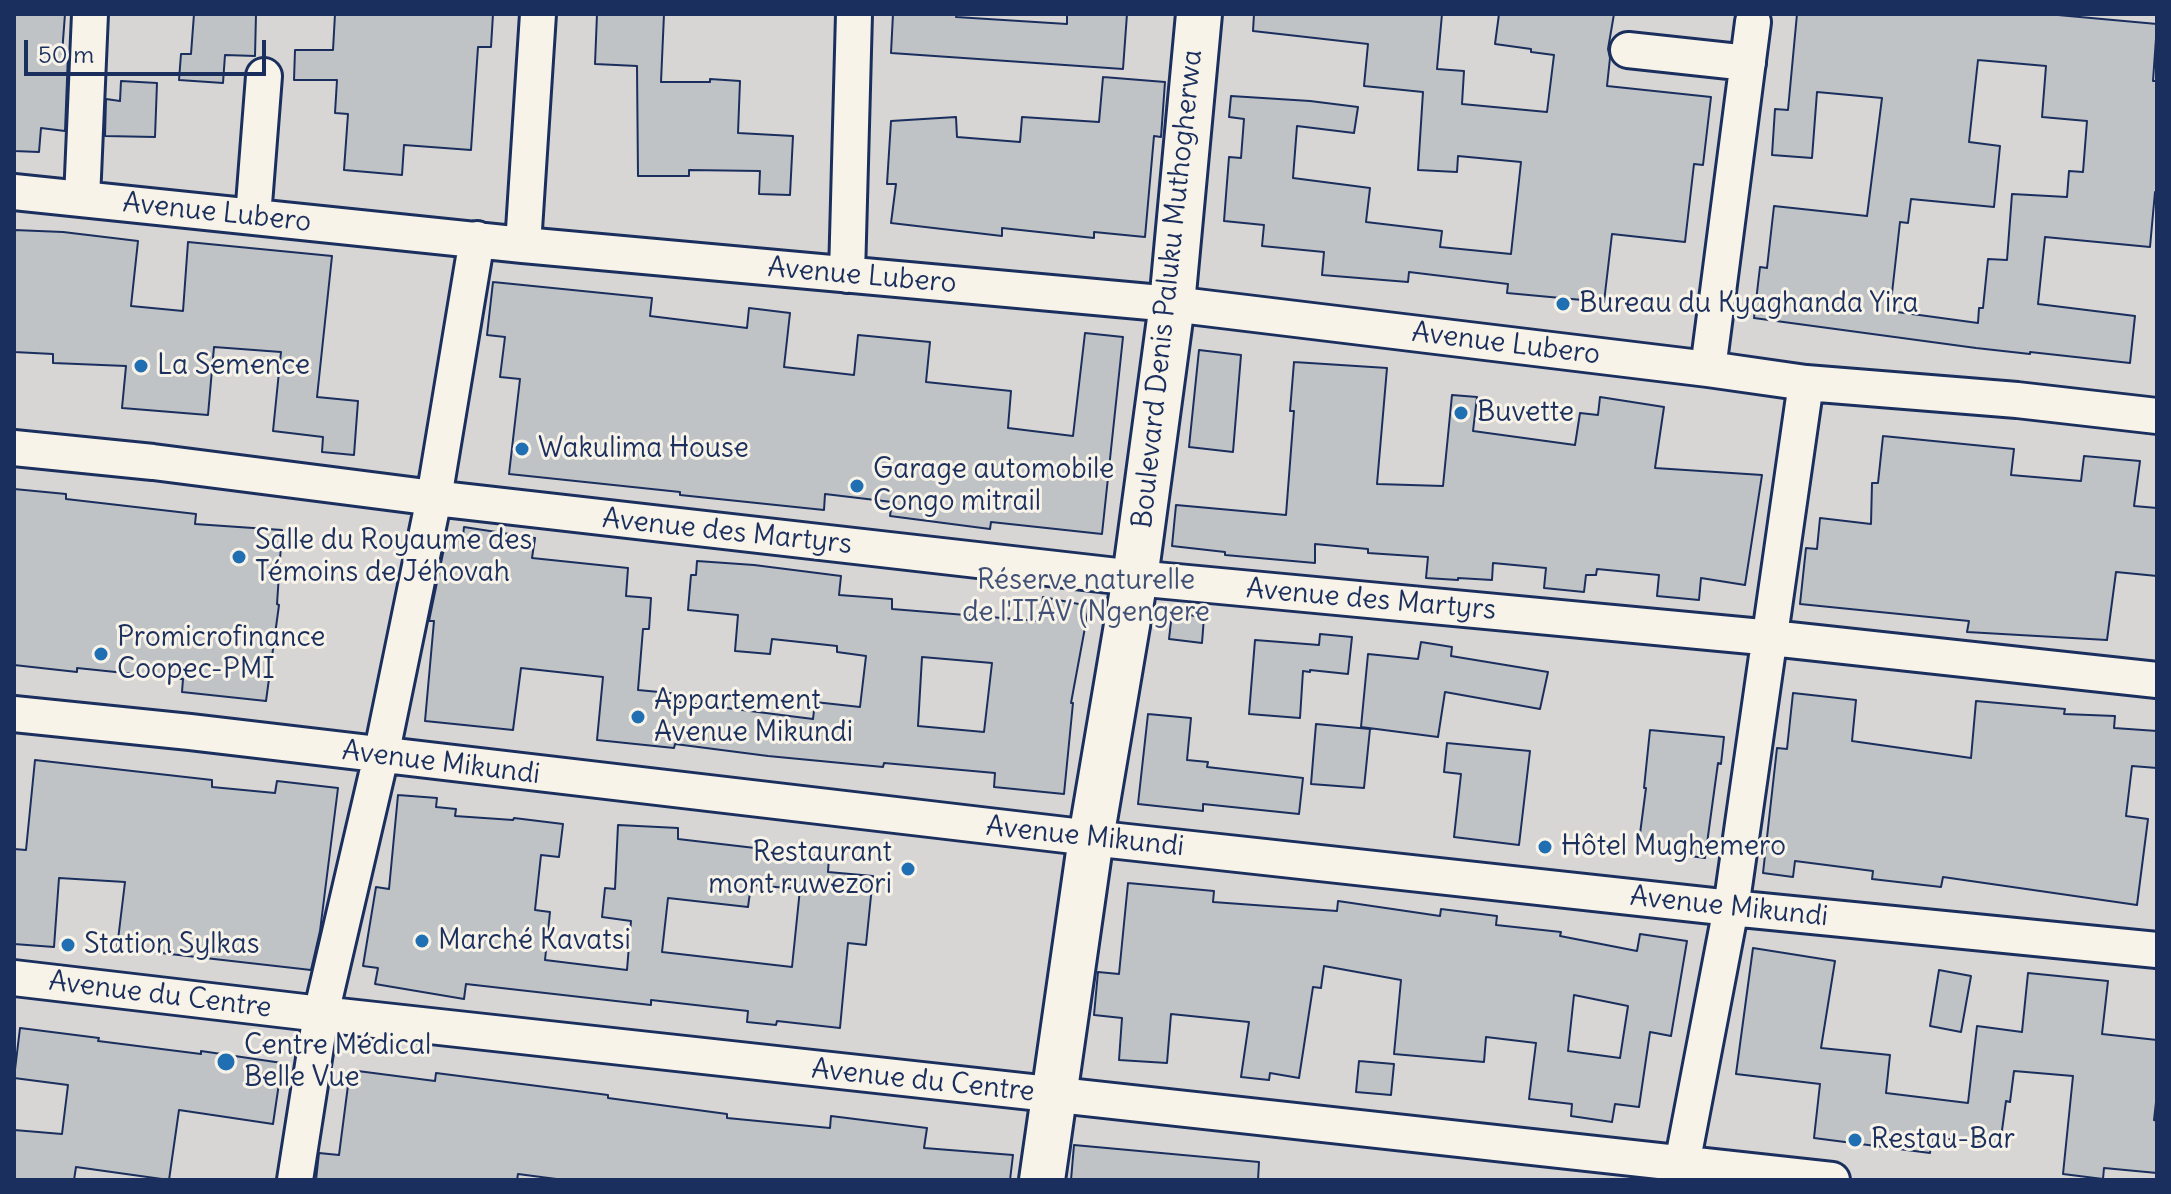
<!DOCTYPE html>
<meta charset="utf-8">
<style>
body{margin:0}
#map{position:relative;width:2171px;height:1194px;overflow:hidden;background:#f7f3e8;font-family:Delius,sans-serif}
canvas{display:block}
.frame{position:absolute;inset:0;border:16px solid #1b2f5e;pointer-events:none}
.scale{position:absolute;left:24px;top:40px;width:242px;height:36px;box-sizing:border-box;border:4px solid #1b2f5e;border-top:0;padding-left:10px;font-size:24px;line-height:28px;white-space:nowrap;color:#1b2f5e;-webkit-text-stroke:6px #f7f3e8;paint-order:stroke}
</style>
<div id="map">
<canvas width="2171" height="1194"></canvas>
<div class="frame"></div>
<div class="scale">50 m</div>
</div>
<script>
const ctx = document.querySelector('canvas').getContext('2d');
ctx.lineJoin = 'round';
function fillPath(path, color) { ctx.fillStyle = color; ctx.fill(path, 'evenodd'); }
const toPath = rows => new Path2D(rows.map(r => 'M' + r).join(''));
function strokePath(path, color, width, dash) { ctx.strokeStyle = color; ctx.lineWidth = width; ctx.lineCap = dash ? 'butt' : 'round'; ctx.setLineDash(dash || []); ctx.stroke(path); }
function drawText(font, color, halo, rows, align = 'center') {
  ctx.font = font + ' Delius,sans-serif'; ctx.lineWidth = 6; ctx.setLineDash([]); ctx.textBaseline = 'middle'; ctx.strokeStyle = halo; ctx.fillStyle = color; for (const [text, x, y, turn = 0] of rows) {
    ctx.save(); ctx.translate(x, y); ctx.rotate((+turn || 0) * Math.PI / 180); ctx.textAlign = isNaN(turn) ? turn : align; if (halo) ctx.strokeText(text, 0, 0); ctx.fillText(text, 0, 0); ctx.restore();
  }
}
fillPath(toPath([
 [14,14,2157,14,2157,1180,14,1180]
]), '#d7d6d4');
const building = toPath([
 [14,14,65,14,62,54,68,54,65,131,41,128,39,152,14,151,14,14],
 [194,14,256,14,255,56,225,55,223,83,179,80,181,54,191,54,194,14],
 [335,14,493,14,491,47,478,47,471,150,404,145,402,175,344,170,348,114,335,113,337,80,294,80,295,50,333,50,335,14],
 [597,14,664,14,661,82,710,82,710,79,740,81,738,133,793,136,790,195,759,194,760,171,689,170,689,176,638,176,637,66,595,64,597,14],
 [893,14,957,14,956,17,1067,24,1067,14,1127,14,1123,69,891,53,893,14],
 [1254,14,1442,14,1437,69,1464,71,1462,104,1547,112,1554,55,1531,52,1531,49,1495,44,1499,14,1614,14,1608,49,1610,58,1607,86,1711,97,1703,165,1694,164,1685,242,1612,234,1604,302,1507,293,1508,284,1409,272,1408,282,1322,275,1324,252,1262,246,1264,225,1224,221,1229,157,1241,158,1244,119,1229,117,1231,96,1310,101,1358,107,1354,133,1297,126,1293,178,1370,188,1366,222,1442,231,1440,247,1511,254,1521,162,1458,156,1457,172,1418,170,1423,92,1364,86,1368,44,1253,31,1254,14],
 [1797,14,2058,15,2157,24,2153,81,2157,81,2157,192,2155,192,2150,247,2045,237,2038,304,2135,316,2130,363,2030,352,2030,354,1976,348,1754,318,1760,267,1767,268,1774,206,1867,216,1882,98,1817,92,1812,158,1772,155,1775,109,1788,110,1797,14],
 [1978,60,2046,66,2042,117,2087,121,2083,172,2069,171,2067,197,2012,194,2007,260,1988,259,1983,308,1979,308,1978,323,1890,311,1900,222,1908,223,1911,199,1994,207,2000,146,1969,142,1978,60],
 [1103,77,1165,82,1161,137,1154,136,1145,237,1094,232,1094,238,1002,228,1002,236,891,223,896,184,887,184,891,121,956,117,957,137,1020,142,1022,117,1099,122,1103,77],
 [121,81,157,83,155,137,105,136,106,99,120,101,121,81],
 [14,230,63,232,138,241,131,306,183,311,188,242,332,256,317,397,358,401,354,455,322,452,323,437,273,431,281,352,214,347,208,415,122,408,126,366,53,363,53,354,14,352,14,230],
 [493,282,652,298,650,316,747,328,749,308,790,313,784,367,854,375,858,335,930,342,926,382,1011,391,1008,428,1073,436,1085,333,1123,337,1102,534,991,522,990,529,890,516,892,502,825,494,824,510,680,495,680,492,509,474,520,379,500,377,505,337,487,335,493,282],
 [1199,350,1241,355,1233,452,1189,447,1199,350],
 [1294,362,1387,368,1377,484,1443,486,1452,395,1477,397,1473,431,1575,445,1580,413,1598,415,1600,397,1664,407,1655,468,1762,475,1745,585,1701,578,1699,600,1657,596,1659,575,1597,569,1596,575,1586,575,1584,592,1544,588,1546,568,1493,563,1492,580,1458,578,1458,580,1426,578,1428,557,1368,553,1368,549,1315,544,1315,563,1225,555,1225,552,1172,546,1176,505,1286,515,1294,411,1290,411,1294,362],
 [1883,436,2014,449,2011,475,2081,481,2084,456,2140,461,2134,506,2157,508,2157,576,2116,572,2107,640,1967,632,1969,621,1800,604,1806,548,1817,549,1820,518,1871,524,1872,483,1878,483,1883,436],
 [14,489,66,494,66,499,196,514,195,524,282,530,277,604,279,605,266,701,182,692,183,679,77,668,77,672,14,665,14,489],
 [464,527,535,538,532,558,628,568,626,596,651,598,649,629,643,629,638,690,680,694,679,702,813,719,815,702,860,707,866,656,837,652,837,646,772,639,770,654,735,651,738,615,688,610,691,575,696,575,697,561,754,565,841,576,839,595,892,599,892,609,1039,621,1043,597,1089,606,1071,703,1073,703,1064,794,994,787,995,773,884,763,883,767,768,756,675,744,674,748,597,740,603,677,521,668,513,730,425,721,434,621,429,621,447,534,463,536,464,527],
 [922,657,992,663,984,732,918,726,922,657],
 [1172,613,1204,617,1202,643,1169,639,1172,613],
 [1320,634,1352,637,1348,674,1310,670,1310,672,1303,671,1300,718,1249,714,1255,640,1319,645,1320,634],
 [1421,642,1452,647,1451,656,1548,672,1540,709,1445,692,1438,737,1361,727,1368,654,1418,659,1421,642],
 [1793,693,1856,700,1852,741,1971,758,1976,701,2065,709,2064,714,2115,716,2114,728,2157,731,2157,768,2132,766,2126,816,2148,819,2137,905,1943,877,1941,887,1872,879,1873,871,1795,861,1793,877,1763,873,1777,748,1787,749,1793,693],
 [1148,714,1191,718,1187,760,1208,762,1207,767,1303,778,1299,814,1203,804,1203,811,1138,804,1148,714],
 [1316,724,1370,729,1364,788,1311,784,1316,724],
 [1650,730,1724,737,1721,764,1718,763,1705,858,1638,849,1646,788,1644,788,1650,730],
 [1447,743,1530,751,1519,845,1454,837,1461,774,1444,772,1447,743],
 [35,760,212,780,212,787,275,793,277,781,338,788,320,931,311,970,117,948,125,882,59,878,54,947,14,944,14,849,26,850,35,760],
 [398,795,437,798,436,807,456,809,455,816,513,820,514,818,563,824,559,857,541,855,535,910,550,912,545,960,627,970,631,921,602,917,605,888,615,889,618,825,678,828,678,839,755,848,755,851,829,857,828,872,873,876,866,945,848,943,840,1028,777,1021,776,1025,747,1022,748,1011,651,1000,651,1005,466,984,464,999,375,984,378,968,363,966,376,887,389,889,398,795],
 [751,885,800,889,792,967,662,952,668,898,748,907,751,885],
 [1128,883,1214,891,1213,902,1337,911,1338,901,1440,916,1441,909,1497,916,1496,925,1561,932,1560,936,1637,951,1640,934,1687,941,1671,1036,1650,1032,1639,1107,1615,1104,1612,1122,1571,1116,1572,1104,1529,1099,1536,1043,1486,1037,1484,1062,1394,1054,1401,980,1324,966,1321,988,1313,987,1299,1078,1270,1073,1269,1080,1241,1077,1249,1022,1171,1014,1167,1063,1119,1060,1122,1018,1094,1015,1098,972,1119,974,1128,883],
 [1574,995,1628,1006,1620,1058,1568,1051,1574,995],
 [1753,948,1835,961,1821,1048,1890,1055,1886,1093,1968,1103,1977,1026,2022,1032,2028,973,2108,981,2102,1034,2157,1040,2157,1093,2154,1120,2157,1121,2157,1173,2104,1168,2103,1179,2063,1174,2073,1076,2014,1071,2010,1102,2006,1101,2000,1145,1932,1137,1930,1153,1814,1138,1820,1084,1736,1074,1753,948],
 [1939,970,1971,976,1961,1032,1930,1026,1939,970],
 [20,1028,99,1038,98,1041,201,1054,201,1051,282,1063,273,1124,179,1110,169,1180,76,1167,74,1180,14,1180,14,1130,62,1134,68,1085,14,1078,20,1028],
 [1359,1061,1394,1064,1391,1095,1356,1092,1359,1061],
 [350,1070,435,1081,436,1073,608,1095,608,1098,727,1114,727,1118,830,1128,831,1116,927,1128,924,1148,1013,1155,1010,1180,564,1180,518,1174,517,1180,316,1180,319,1153,339,1155,350,1070],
 [1074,1145,1259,1162,1258,1180,1071,1180,1074,1145]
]);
fillPath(building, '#c0c3c5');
strokePath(building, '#1b2f5e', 2);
const street = toPath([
 [1628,50,1748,63],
 [14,192,523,245,1172,304,1708,369,1806,383,2017,400,2157,416],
 [82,199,90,14],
 [253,217,264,76],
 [523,245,538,14],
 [847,275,854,14],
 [1708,369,1753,22],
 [14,448,153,462,434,498,1135,578,1762,637,2157,680],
 [14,714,190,732,1091,838,1731,908,2157,950],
 [14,978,321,1014,1832,1180],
 [295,1180,321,1014,381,756,434,498,477,239],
 [1679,1180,1731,908,1806,383]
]);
const secondary = toPath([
 [1042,1180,1091,838,1135,578,1172,304,1199,14]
]);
strokePath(street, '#1b2f5e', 40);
strokePath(secondary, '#1b2f5e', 50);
strokePath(street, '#f7f3e8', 34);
strokePath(secondary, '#f7f3e8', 44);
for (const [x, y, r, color] of [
 [1563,304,8,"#1f6fb2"],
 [141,366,8,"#1f6fb2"],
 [1461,413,8,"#1f6fb2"],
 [522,449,8,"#1f6fb2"],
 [857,486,8,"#1f6fb2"],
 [239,557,8,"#1f6fb2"],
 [101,654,8,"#1f6fb2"],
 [638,717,8,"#1f6fb2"],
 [1545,847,8,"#1f6fb2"],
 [908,869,8,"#1f6fb2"],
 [422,941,8,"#1f6fb2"],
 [68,945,8,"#1f6fb2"],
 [226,1062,10,"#1f6fb2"],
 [1855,1140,8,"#1f6fb2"]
]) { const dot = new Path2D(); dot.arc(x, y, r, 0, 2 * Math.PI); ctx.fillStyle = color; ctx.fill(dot); strokePath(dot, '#f7f3e8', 3); }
drawText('28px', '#1b2f5e', '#f7f3e8', [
 ["Avenue Lubero",217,213,6],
 ["Avenue Lubero",862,276,5],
 ["Boulevard Denis Paluku Muthogherwa",1168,289,-84],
 ["Avenue Lubero",1506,344,7],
 ["Avenue des Martyrs",727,532,6],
 ["Avenue des Martyrs",1371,600,5],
 ["Avenue Mikundi",441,763,7],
 ["Avenue Mikundi",1085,837,6],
 ["Avenue Mikundi",1729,907,6],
 ["Avenue du Centre",160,995,7],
 ["Avenue du Centre",923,1081,6]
]);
drawText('28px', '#1b2f5e', '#f7f3e8', [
 ["Bureau du Kyaghanda Yira",1579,304],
 ["La Semence",157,366],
 ["Buvette",1477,413],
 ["Wakulima House",538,449],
 ["Garage automobile",873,470],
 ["Congo mitrail",873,502],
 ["Salle du Royaume des",255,541],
 ["Témoins de Jéhovah",255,573],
 ["Promicrofinance",117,638],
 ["Coopec-PMI",117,670],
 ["Appartement",654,701],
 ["Avenue Mikundi",654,733],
 ["Hôtel Mughemero",1561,847],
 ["Restaurant",892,853,"right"],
 ["mont ruwezori",892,885,"right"],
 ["Marché Kavatsi",438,941],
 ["Station Sylkas",84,945],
 ["Centre Médical",244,1046],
 ["Belle Vue",244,1078],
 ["Restau-Bar",1871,1140]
], 'left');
drawText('28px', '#415076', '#f7f3e8', [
 ["Réserve naturelle",1086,581],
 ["de l'ITAV (Ngengere",1086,613]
]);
</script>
